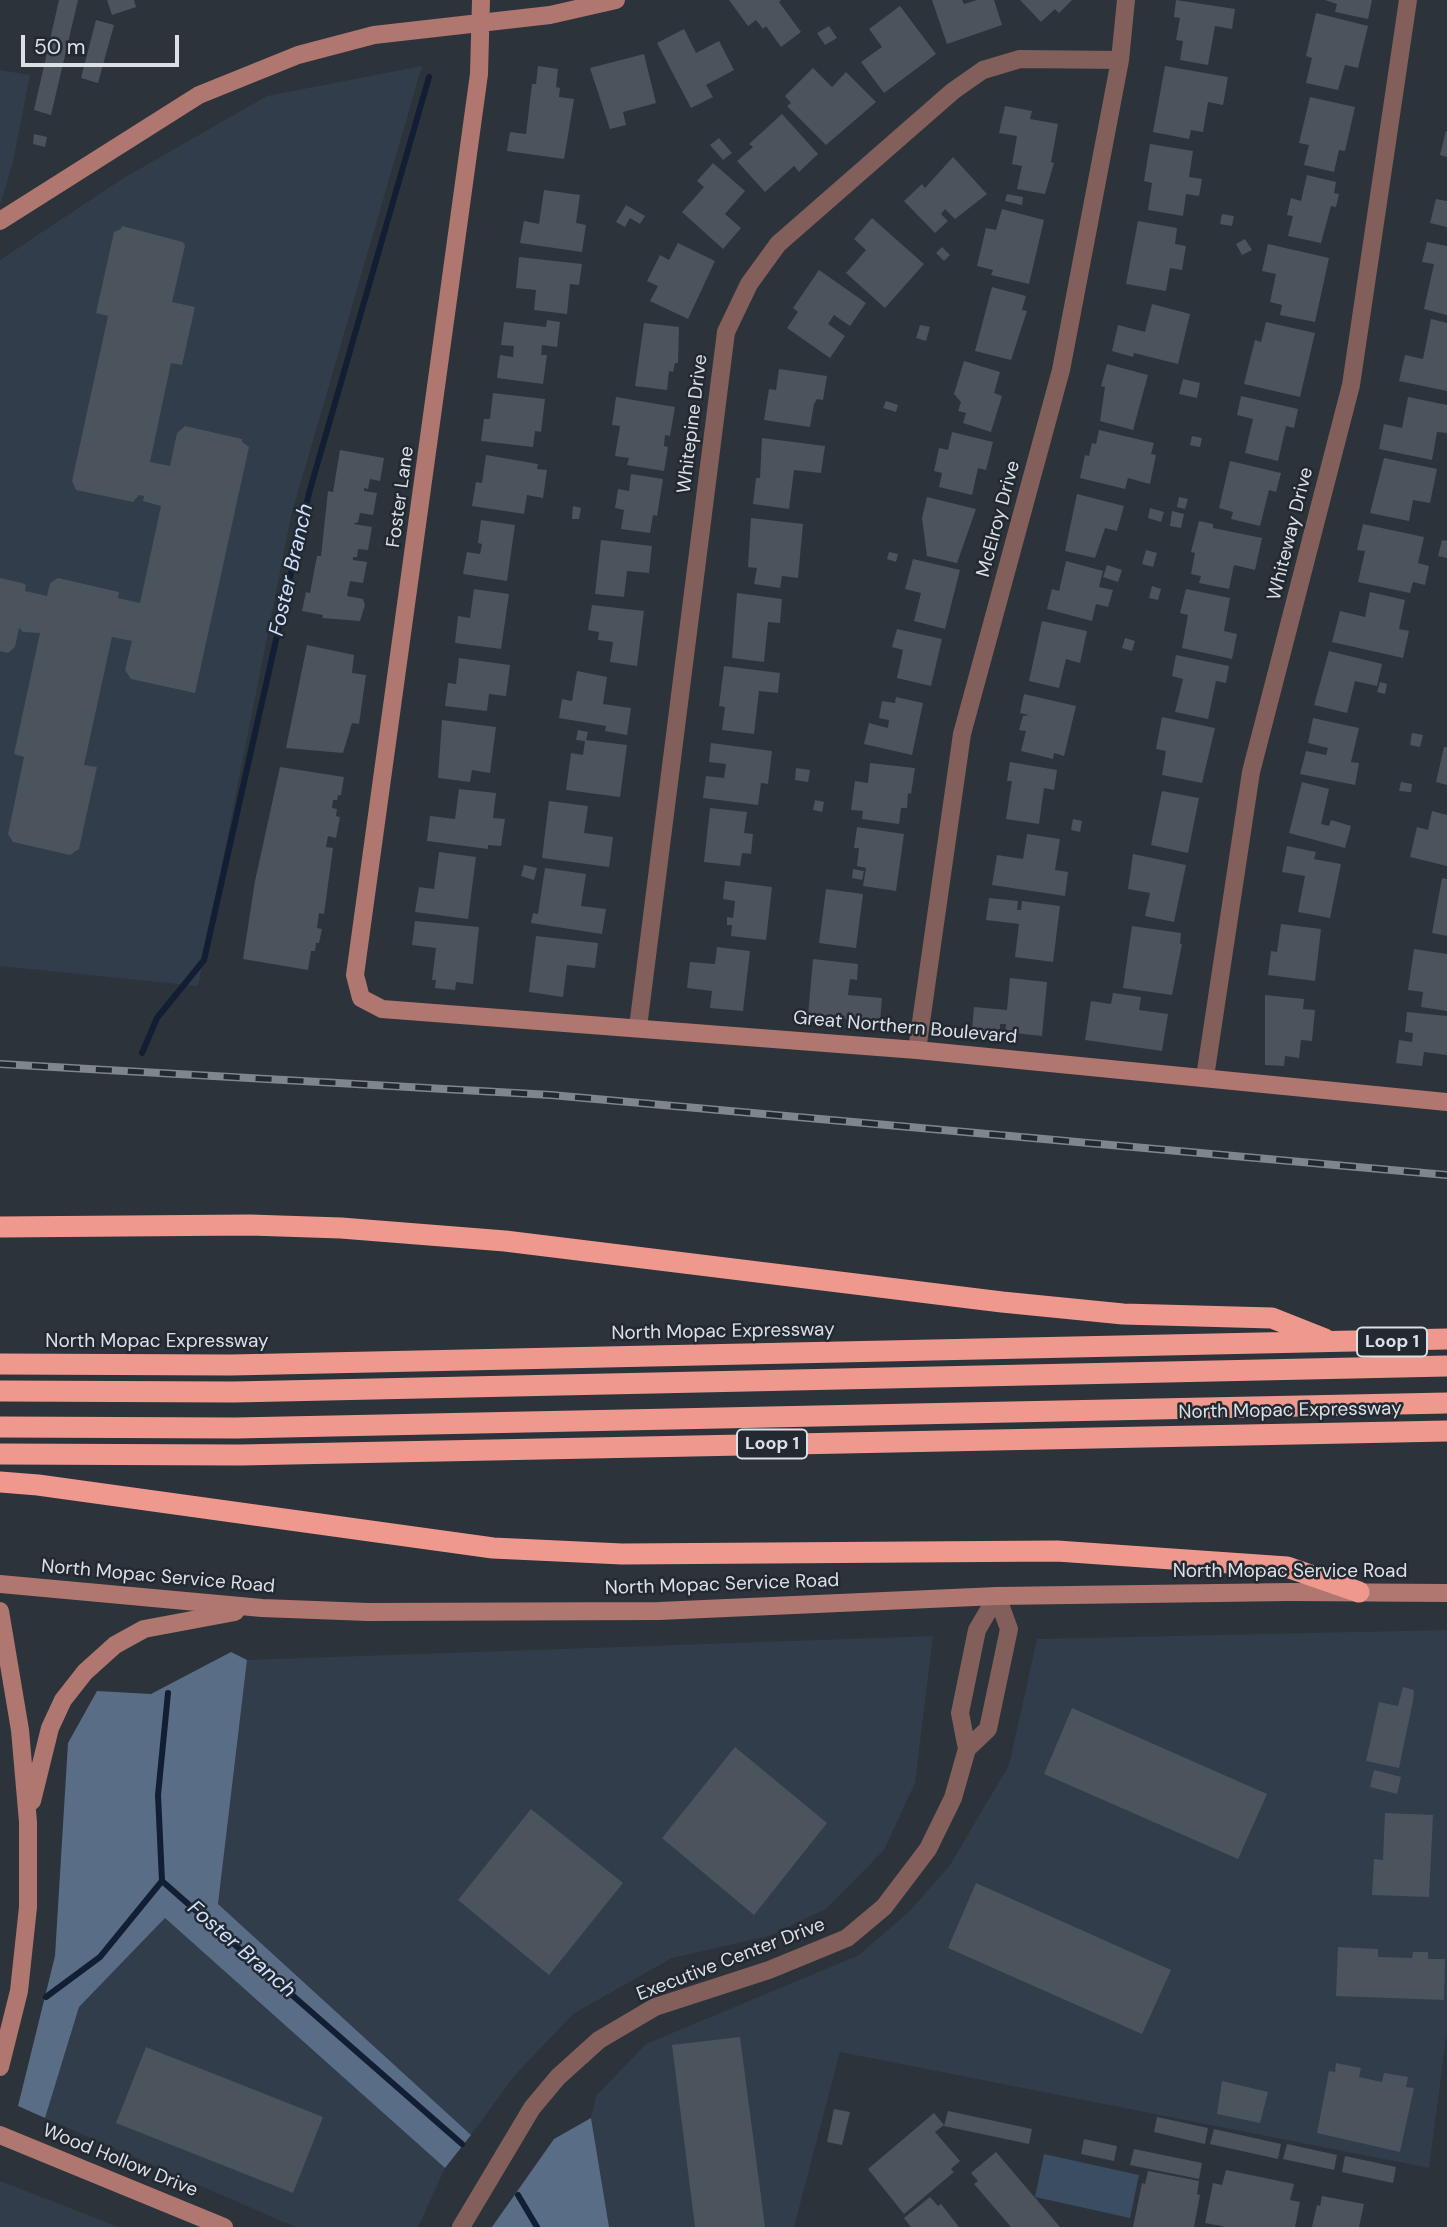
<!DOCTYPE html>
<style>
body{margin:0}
#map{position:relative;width:1447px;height:2227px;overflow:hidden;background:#2c333b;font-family:"DM Sans",sans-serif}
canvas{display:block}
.scale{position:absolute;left:21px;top:35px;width:158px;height:32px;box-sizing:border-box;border:4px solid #dbe0e5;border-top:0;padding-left:9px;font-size:21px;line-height:24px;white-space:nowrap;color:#dbe0e5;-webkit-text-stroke:5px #222931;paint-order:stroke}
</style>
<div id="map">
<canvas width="1447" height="2227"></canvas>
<div class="scale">50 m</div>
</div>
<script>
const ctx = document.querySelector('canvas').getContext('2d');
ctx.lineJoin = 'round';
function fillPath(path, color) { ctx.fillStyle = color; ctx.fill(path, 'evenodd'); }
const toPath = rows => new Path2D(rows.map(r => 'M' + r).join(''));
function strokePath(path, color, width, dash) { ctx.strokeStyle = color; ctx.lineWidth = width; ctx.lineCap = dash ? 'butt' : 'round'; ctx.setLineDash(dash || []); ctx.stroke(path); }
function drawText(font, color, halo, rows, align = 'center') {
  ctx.font = font + ' "DM Sans",sans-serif'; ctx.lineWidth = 5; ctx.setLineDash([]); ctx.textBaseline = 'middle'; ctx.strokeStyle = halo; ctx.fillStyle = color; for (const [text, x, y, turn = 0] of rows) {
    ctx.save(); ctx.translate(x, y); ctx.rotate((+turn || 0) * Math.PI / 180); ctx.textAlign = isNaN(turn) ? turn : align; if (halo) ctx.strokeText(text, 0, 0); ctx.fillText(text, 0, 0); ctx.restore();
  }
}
fillPath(toPath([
 [422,66,291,516,198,986,0,966,0,260,122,179,267,96],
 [0,70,30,75,13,162,0,205],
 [1447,1630,1447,2031,1429,2168,840,2052,794,2227,609,2227,591,2118,596,2096,646,2044,859,1955,910,1911,950,1865,1009,1765,1037,1639],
 [933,1636,915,1783,884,1850,826,1909,769,1936,672,1958,573,2014,515,2075,471,2135,218,1904,247,1660],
 [165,1918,445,2168,418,2227,295,2227,45,2118,79,2007],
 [0,2181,119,2227,0,2227]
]), '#313d4a');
fillPath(toPath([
 [1044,2154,1139,2175,1130,2218,1035,2197]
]), '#3a4d63');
fillPath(toPath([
 [231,1652,247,1660,218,1904,471,2135,445,2168,165,1918,79,2007,45,2118,18,2106,55,1956,68,1743,97,1691,151,1694],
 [591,2118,609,2227,492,2227,554,2139]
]), '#596e86');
strokePath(toPath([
 [142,1053,157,1018,204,960,309,493,429,77],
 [168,1693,158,1795,162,1881,462,2144],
 [46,1997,100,1957,162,1881],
 [518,2195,537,2227]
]), '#121e34', 6);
fillPath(toPath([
 [59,0,78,0,51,115,34,110],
 [107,0,134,0,136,7,112,15],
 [729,0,781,0,779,2,801,32,781,47,766,26,763,29,756,20,748,26],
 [932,0,962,0,964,4,977,0,994,0,1002,25,947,44],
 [1020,0,1072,0,1059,13,1055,9,1041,22],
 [1176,0,1235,9,1232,29,1215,26,1208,65,1180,60,1183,41,1176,40,1180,18,1174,17],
 [1325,0,1372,0,1368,19,1335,12,1337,4],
 [900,6,936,54,884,93,861,62,882,47,869,29],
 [1316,13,1368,26,1358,68,1345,65,1338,90,1306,83,1312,58,1306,56],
 [96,20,114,25,98,83,81,78],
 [829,26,837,38,825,45,817,33],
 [684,29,696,53,719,41,734,70,706,85,713,97,691,108,657,43],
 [644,54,656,103,623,112,626,125,610,129,590,68],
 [538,66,558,69,556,87,560,88,559,97,574,99,564,159,507,151,510,132,526,134,532,84,536,84],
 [1165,66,1228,77,1223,105,1208,102,1203,132,1191,130,1189,139,1153,132],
 [813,68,832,87,846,72,876,102,826,145,787,106,791,103,785,96],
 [1310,97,1355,107,1345,151,1339,150,1334,172,1304,165,1309,145,1299,143],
 [1005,106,1032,111,1030,119,1058,124,1051,162,1054,163,1045,194,1017,189,1022,166,1012,164,1017,136,999,133],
 [782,114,818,154,799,172,794,166,765,192,737,161,753,147,749,144],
 [1446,131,1447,131,1447,157,1440,155],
 [34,134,47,137,45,147,33,144],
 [719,138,732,153,723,160,710,145],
 [1150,144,1193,151,1189,177,1202,179,1199,196,1186,194,1183,216,1148,210,1152,183,1144,181],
 [953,157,987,194,955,219,945,209,941,214,948,221,935,233,904,201,922,184,925,188],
 [713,163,745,191,725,214,741,228,723,249,682,212,704,187,697,181],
 [1307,175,1336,182,1334,193,1339,194,1336,207,1331,206,1321,243,1288,236,1293,216,1287,215,1291,198,1301,201],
 [544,190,580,195,576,223,586,225,582,252,520,243,524,221,539,224],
 [1007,194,1023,197,1022,205,1005,201],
 [1436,199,1447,201,1447,227,1430,223],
 [626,205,645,216,640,224,630,218,625,227,616,222],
 [1002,209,1044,220,1029,284,991,275,993,270,977,266,986,228,996,230],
 [1222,214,1234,216,1232,226,1220,224],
 [872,218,924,264,885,308,846,273,866,250,854,239],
 [1138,221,1177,228,1175,244,1186,246,1182,270,1170,268,1166,291,1126,284],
 [122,226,183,242,185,246,172,302,195,307,182,365,171,363,150,462,170,466,177,433,185,426,242,439,242,442,249,447,195,693,131,679,125,670,132,641,112,637,84,765,97,767,79,849,70,855,13,842,8,834,24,757,14,754,40,633,23,632,19,628,15,647,8,653,0,651,0,578,22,583,26,585,25,591,47,596,50,583,58,578,119,592,118,598,140,603,161,506,143,501,144,496,139,495,133,502,76,490,72,481,108,316,96,313,114,232,121,229],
 [1245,239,1252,250,1242,255,1236,244],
 [1427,242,1447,246,1447,315,1424,309,1434,264,1422,262],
 [678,243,715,261,688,319,650,301,658,286,647,281,660,255,669,260],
 [1268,244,1329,258,1315,322,1280,315,1282,305,1270,302,1276,274,1262,271],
 [942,247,950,255,944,261,936,253],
 [519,257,582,264,579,285,570,284,567,314,534,310,536,290,516,288],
 [819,270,866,303,850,326,834,315,828,324,845,336,830,358,787,328,798,312,793,308],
 [992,287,1026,296,1022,310,1027,311,1011,360,975,351],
 [1152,304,1190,314,1178,364,1134,353,1133,357,1112,351,1118,325,1145,332],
 [1431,319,1447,323,1447,391,1399,381,1405,355,1423,359],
 [547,320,560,322,557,347,542,345,541,355,547,355,543,384,497,378,500,355,513,357,514,346,501,345,504,322,546,327],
 [1266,322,1315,333,1300,397,1244,384,1255,340,1261,342],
 [644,323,679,327,678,363,675,363,673,372,669,371,667,390,635,386],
 [920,325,930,327,926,341,916,338],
 [964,361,1000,372,994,393,1002,396,991,432,963,423,966,413,958,411,961,402,954,394],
 [1107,364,1148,375,1133,430,1100,421,1105,387,1101,386],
 [779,369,827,376,823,400,817,399,814,404,810,427,764,420,769,389,776,390],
 [1183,379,1200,383,1197,398,1179,394],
 [493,393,545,399,541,432,535,431,533,447,481,441,484,419,490,419],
 [1241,396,1298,409,1294,428,1286,426,1278,461,1245,453,1253,419,1237,415],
 [616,397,675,407,670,436,665,435,664,446,668,447,664,471,627,465,629,458,615,456,620,426,612,425],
 [1408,397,1447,405,1447,433,1437,432,1432,460,1379,449,1384,424,1402,428],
 [886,401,898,405,896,412,883,408],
 [1099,430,1154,443,1151,454,1156,455,1150,484,1128,478,1125,489,1080,478,1085,455,1089,456,1092,443,1096,444],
 [952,432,993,442,986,470,978,468,972,495,939,487,942,473,934,471,939,448,948,450],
 [1192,436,1202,438,1200,447,1190,445],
 [762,438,825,446,821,473,794,470,789,509,753,504,756,478,760,478],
 [340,450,384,458,380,481,370,479,368,489,364,488,364,491,377,493,373,515,360,513,358,522,353,524,372,527,368,550,358,549,357,557,353,557,353,560,367,562,363,583,350,581,347,596,363,599,365,605,360,621,322,618,323,615,302,611,306,592,310,593,317,556,321,556,328,491,333,492],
 [486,455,538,464,537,469,547,470,543,498,527,495,524,514,472,506,476,482,482,483],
 [1384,458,1437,469,1430,503,1413,500,1409,521,1370,513],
 [1230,461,1281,473,1276,492,1269,490,1260,526,1231,519,1233,512,1219,508],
 [631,474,663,479,657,516,653,515,650,533,621,529,624,510,615,508,618,489,629,491],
 [1077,494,1124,506,1117,531,1105,528,1095,558,1065,551],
 [927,497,976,509,957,563,927,556,922,518],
 [1179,497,1188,499,1185,509,1177,507],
 [573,506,581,508,579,519,572,519],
 [1150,508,1164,512,1161,522,1148,518],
 [1172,511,1184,514,1181,528,1170,526],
 [751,518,803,524,798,578,782,576,780,588,754,584,757,568,748,567],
 [481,520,515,525,507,581,463,574,467,552,480,554,482,544,478,543],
 [1199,521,1213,524,1213,528,1262,538,1255,570,1234,565,1229,589,1199,583,1201,576,1191,574,1195,553,1191,552],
 [1363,524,1424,537,1418,563,1429,566,1425,585,1413,582,1410,593,1358,582,1365,551,1357,550],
 [601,540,652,546,649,573,627,571,624,597,595,594],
 [1442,540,1447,541,1447,558,1438,556],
 [1146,550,1157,553,1153,567,1142,564],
 [889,552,898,554,896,562,887,559],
 [913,559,960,570,945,629,914,621,921,593,905,589],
 [1066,561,1103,571,1099,587,1113,590,1108,607,1096,604,1092,621,1047,609,1052,589,1059,591],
 [1107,565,1122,570,1118,582,1103,577],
 [1152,586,1161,589,1158,600,1149,598],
 [474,589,509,594,501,649,455,643,458,616,470,618],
 [1186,589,1230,598,1224,631,1237,634,1232,659,1182,648,1188,615,1180,613],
 [1370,592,1405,600,1399,629,1409,631,1403,658,1332,642,1340,611,1365,617],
 [737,593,782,599,780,623,768,622,764,662,732,658],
 [592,605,644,611,637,666,610,662,613,642,598,640,599,632,588,630],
 [1042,621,1087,631,1080,663,1066,659,1059,688,1029,681],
 [897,629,942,639,931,686,897,678,903,650,892,647],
 [1125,638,1135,641,1132,651,1122,648],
 [307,645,354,655,352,673,366,675,359,724,352,723,343,753,286,748],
 [1329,651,1382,664,1377,686,1355,681,1347,713,1314,705],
 [1176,655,1229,666,1226,683,1216,681,1208,719,1175,712,1183,679,1172,676],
 [459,658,510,665,506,696,489,694,487,711,445,706,448,683,456,684],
 [724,666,780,673,778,693,759,691,754,734,722,730,725,707,719,706],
 [577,671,607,677,603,704,631,708,627,735,605,731,606,726,559,718,562,699,572,701],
 [1380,682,1387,684,1385,694,1377,692],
 [1024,694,1076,706,1064,756,1054,753,1053,759,1021,751,1026,731,1019,730,1023,716,1029,715,1020,713],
 [896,697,923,703,912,755,864,744,869,723,888,728,889,720,879,718,882,701,895,703],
 [1162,717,1215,728,1202,783,1162,775,1166,751,1156,749],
 [1313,718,1359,728,1351,762,1359,763,1355,785,1300,774,1306,751,1326,755,1328,748,1308,743],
 [442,720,496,727,490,773,472,770,470,782,438,778],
 [578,730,588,732,586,740,627,745,620,797,566,790,571,753,583,755,585,741,576,740],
 [1412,733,1423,735,1420,747,1410,745],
 [711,743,772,751,768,784,761,783,758,805,703,798,706,776,724,778,726,764,709,762],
 [1444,747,1447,747,1447,785,1436,782],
 [1010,762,1057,770,1054,790,1044,788,1039,824,1006,819,1012,781,1007,781],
 [870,763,915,768,911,794,908,793,907,808,901,808,899,824,862,819,863,811,851,810,855,781,868,783],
 [280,767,344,777,341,795,338,795,337,800,333,800,332,808,337,809,336,816,340,817,336,838,328,836,326,847,333,848,324,914,319,913,317,928,322,929,319,943,316,943,315,951,311,951,308,970,243,959,255,881],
 [796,768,810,770,808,782,795,780],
 [1302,782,1329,789,1321,824,1329,826,1331,820,1351,826,1345,848,1289,833],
 [1401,782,1412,784,1411,792,1399,791],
 [459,789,496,793,493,818,505,819,501,846,488,845,488,849,427,841,430,816,455,819],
 [1162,791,1199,798,1188,853,1151,845],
 [815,800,824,802,822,812,813,810],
 [549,801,588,806,584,833,613,837,609,867,542,858],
 [710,808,747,812,744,833,753,834,751,854,742,853,740,866,704,862],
 [1432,811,1447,815,1447,866,1410,857,1417,827,1428,830],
 [1073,819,1082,821,1080,832,1071,830],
 [857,827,904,834,896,891,863,886,866,868,857,866,859,848,854,848],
 [1027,834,1060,839,1055,870,1068,872,1065,896,992,885,997,855,1023,859],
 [1287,846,1316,852,1314,859,1341,864,1330,918,1298,912,1305,876,1282,872],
 [439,852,476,857,468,919,415,912,419,887,434,889],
 [1133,854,1186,865,1174,922,1145,916,1150,893,1128,889],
 [524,865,537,868,534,880,521,876],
 [545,868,586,874,581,906,606,909,602,934,531,923,533,913,538,914],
 [853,869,864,871,862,880,852,878],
 [1442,878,1447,879,1447,936,1432,933],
 [725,881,772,887,766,940,731,936,732,925,727,925,727,917,733,918,735,901,723,899],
 [826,889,863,894,856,948,819,943],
 [989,898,1018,901,1017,910,1021,910,1022,901,1060,906,1053,962,1015,957,1019,924,986,920],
 [415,921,479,927,473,984,456,982,455,990,435,988,436,980,432,980,436,948,412,945],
 [1281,924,1321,929,1315,981,1268,975,1271,951,1277,952],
 [1132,926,1181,933,1180,944,1182,944,1172,995,1123,988],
 [536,936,598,943,595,968,567,965,563,997,529,992],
 [717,947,750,951,743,1011,710,1008,712,991,687,988,690,962,715,964],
 [1414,949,1447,954,1447,1011,1421,1007,1423,992,1408,990],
 [813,959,858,964,857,980,850,979,848,995,882,998,880,1022,808,1016],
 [1010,978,1047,982,1042,1036,1005,1032,1006,1024,1000,1024,1000,1032,972,1030,974,1007,1007,1010],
 [1113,993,1141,997,1139,1010,1168,1014,1162,1051,1085,1040,1091,1001,1111,1004],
 [1265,995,1304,999,1303,1009,1315,1010,1312,1041,1301,1040,1299,1058,1285,1056,1284,1066,1265,1065],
 [1407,1012,1447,1016,1447,1055,1424,1052,1422,1066,1396,1063,1399,1040,1412,1042,1413,1033,1405,1032],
 [1403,1687,1414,1690,1413,1701,1399,1768,1366,1761,1379,1702,1398,1706],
 [1072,1708,1267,1794,1238,1859,1044,1774],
 [735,1747,827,1823,754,1915,662,1838],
 [1374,1770,1401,1777,1397,1794,1370,1787],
 [531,1809,623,1883,549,1975,458,1900],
 [1385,1813,1433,1815,1429,1897,1372,1895,1374,1859,1383,1860],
 [976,1883,1171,1970,1142,2034,948,1948],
 [1338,1947,1378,1949,1378,1957,1412,1958,1413,1952,1428,1952,1428,1959,1445,1959,1444,2000,1336,1996],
 [740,2037,765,2227,695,2227,672,2045],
 [146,2047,323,2117,293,2193,116,2123],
 [1336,2063,1361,2068,1359,2077,1382,2082,1384,2073,1408,2077,1406,2087,1414,2088,1400,2152,1317,2133,1329,2071,1335,2072],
 [1222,2081,1268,2092,1260,2123,1217,2114],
 [834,2109,850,2112,842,2145,827,2142],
 [948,2111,1032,2129,1029,2144,944,2126],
 [934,2113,944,2125,935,2132,960,2161,951,2169,954,2172,904,2214,868,2169],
 [1157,2117,1208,2128,1205,2144,1154,2132],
 [1214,2129,1281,2144,1278,2159,1210,2144],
 [1084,2139,1117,2146,1114,2161,1081,2154],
 [1287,2144,1337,2155,1334,2170,1283,2159],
 [1134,2149,1202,2163,1199,2179,1130,2165],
 [996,2152,1060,2227,1011,2227,974,2184,978,2181,971,2173],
 [1345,2156,1396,2167,1393,2183,1342,2172],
 [1226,2170,1294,2184,1290,2200,1300,2202,1295,2227,1226,2227,1205,2223,1213,2183,1222,2185],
 [1148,2171,1199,2181,1197,2194,1200,2195,1194,2227,1133,2227,1142,2183,1145,2184],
 [1322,2196,1364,2204,1359,2227,1312,2227,1317,2205,1320,2206],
 [930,2197,938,2206,941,2204,959,2227,911,2227,904,2218]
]), '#4b535c');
strokePath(toPath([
 [638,1027,726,332,749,284,778,244,953,91,983,70,1020,59,1120,60],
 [917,1050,962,734,1061,370,1120,60,1126,0],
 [1205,1077,1251,772,1351,385,1408,0],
 [967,1749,988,1729,1009,1629,997,1596],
 [461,2227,532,2108,558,2077,599,2040,655,2007,769,1970,847,1938,884,1907,928,1849,953,1798,967,1749,960,1713,977,1630,997,1596]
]), '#825f5a', 18);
strokePath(toPath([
 [481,0,479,74,355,975,361,998,382,1009,917,1050,1447,1102],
 [0,221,199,95,298,55,374,35,550,15,616,0],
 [0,1584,262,1608,368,1612,659,1611,997,1596,1290,1592,1447,1593],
 [0,1611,20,1730,28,1822,28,1907,19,1991,0,2067],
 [32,1801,50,1728,63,1700,85,1672,115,1645,144,1629,235,1612],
 [0,2135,224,2227]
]), '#af776f', 18);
strokePath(toPath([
 [0,1227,250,1225,341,1228,505,1241,1002,1302,1123,1314,1272,1318,1325,1339],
 [0,1364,231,1365,1447,1339],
 [0,1391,234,1392,1447,1366],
 [0,1427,236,1428,1447,1403],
 [0,1454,240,1455,1447,1431],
 [0,1482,38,1485,493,1548,622,1554,1057,1551,1287,1567,1359,1592]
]), '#ef998e', 21);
const rail = toPath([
 [0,1064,551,1095,1447,1175]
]);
strokePath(rail, '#80868d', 8);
strokePath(rail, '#222931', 5, [16]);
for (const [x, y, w] of [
 [1392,1342,70],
 [772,1444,70]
]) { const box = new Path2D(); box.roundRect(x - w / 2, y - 14.5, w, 29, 5); ctx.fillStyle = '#222931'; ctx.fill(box); strokePath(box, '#dbe0e5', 2); }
drawText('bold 18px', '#dbe0e5', null, [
 ["Loop 1",1392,1342],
 ["Loop 1",772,1444]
]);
drawText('19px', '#dbe0e5', '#222931', [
 ["Whitepine Drive",693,424,-83],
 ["Foster Lane",401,497,-82],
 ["McElroy Drive",999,519,-75],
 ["Whiteway Drive",1291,534,-76],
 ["Great Northern Boulevard",905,1028,5],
 ["North Mopac Expressway",723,1332,-1],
 ["North Mopac Expressway",157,1342],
 ["North Mopac Expressway",1290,1411,-1],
 ["North Mopac Service Road",1290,1572],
 ["North Mopac Service Road",158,1577,5],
 ["North Mopac Service Road",722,1585,-2],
 ["Executive Center Drive",731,1960,-21],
 ["Wood Hollow Drive",120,2161,22]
]);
drawText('italic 21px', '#cfe1ff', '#222931', [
 ["Foster Branch",292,570,-77],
 ["Foster Branch",241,1950,41]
]);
</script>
